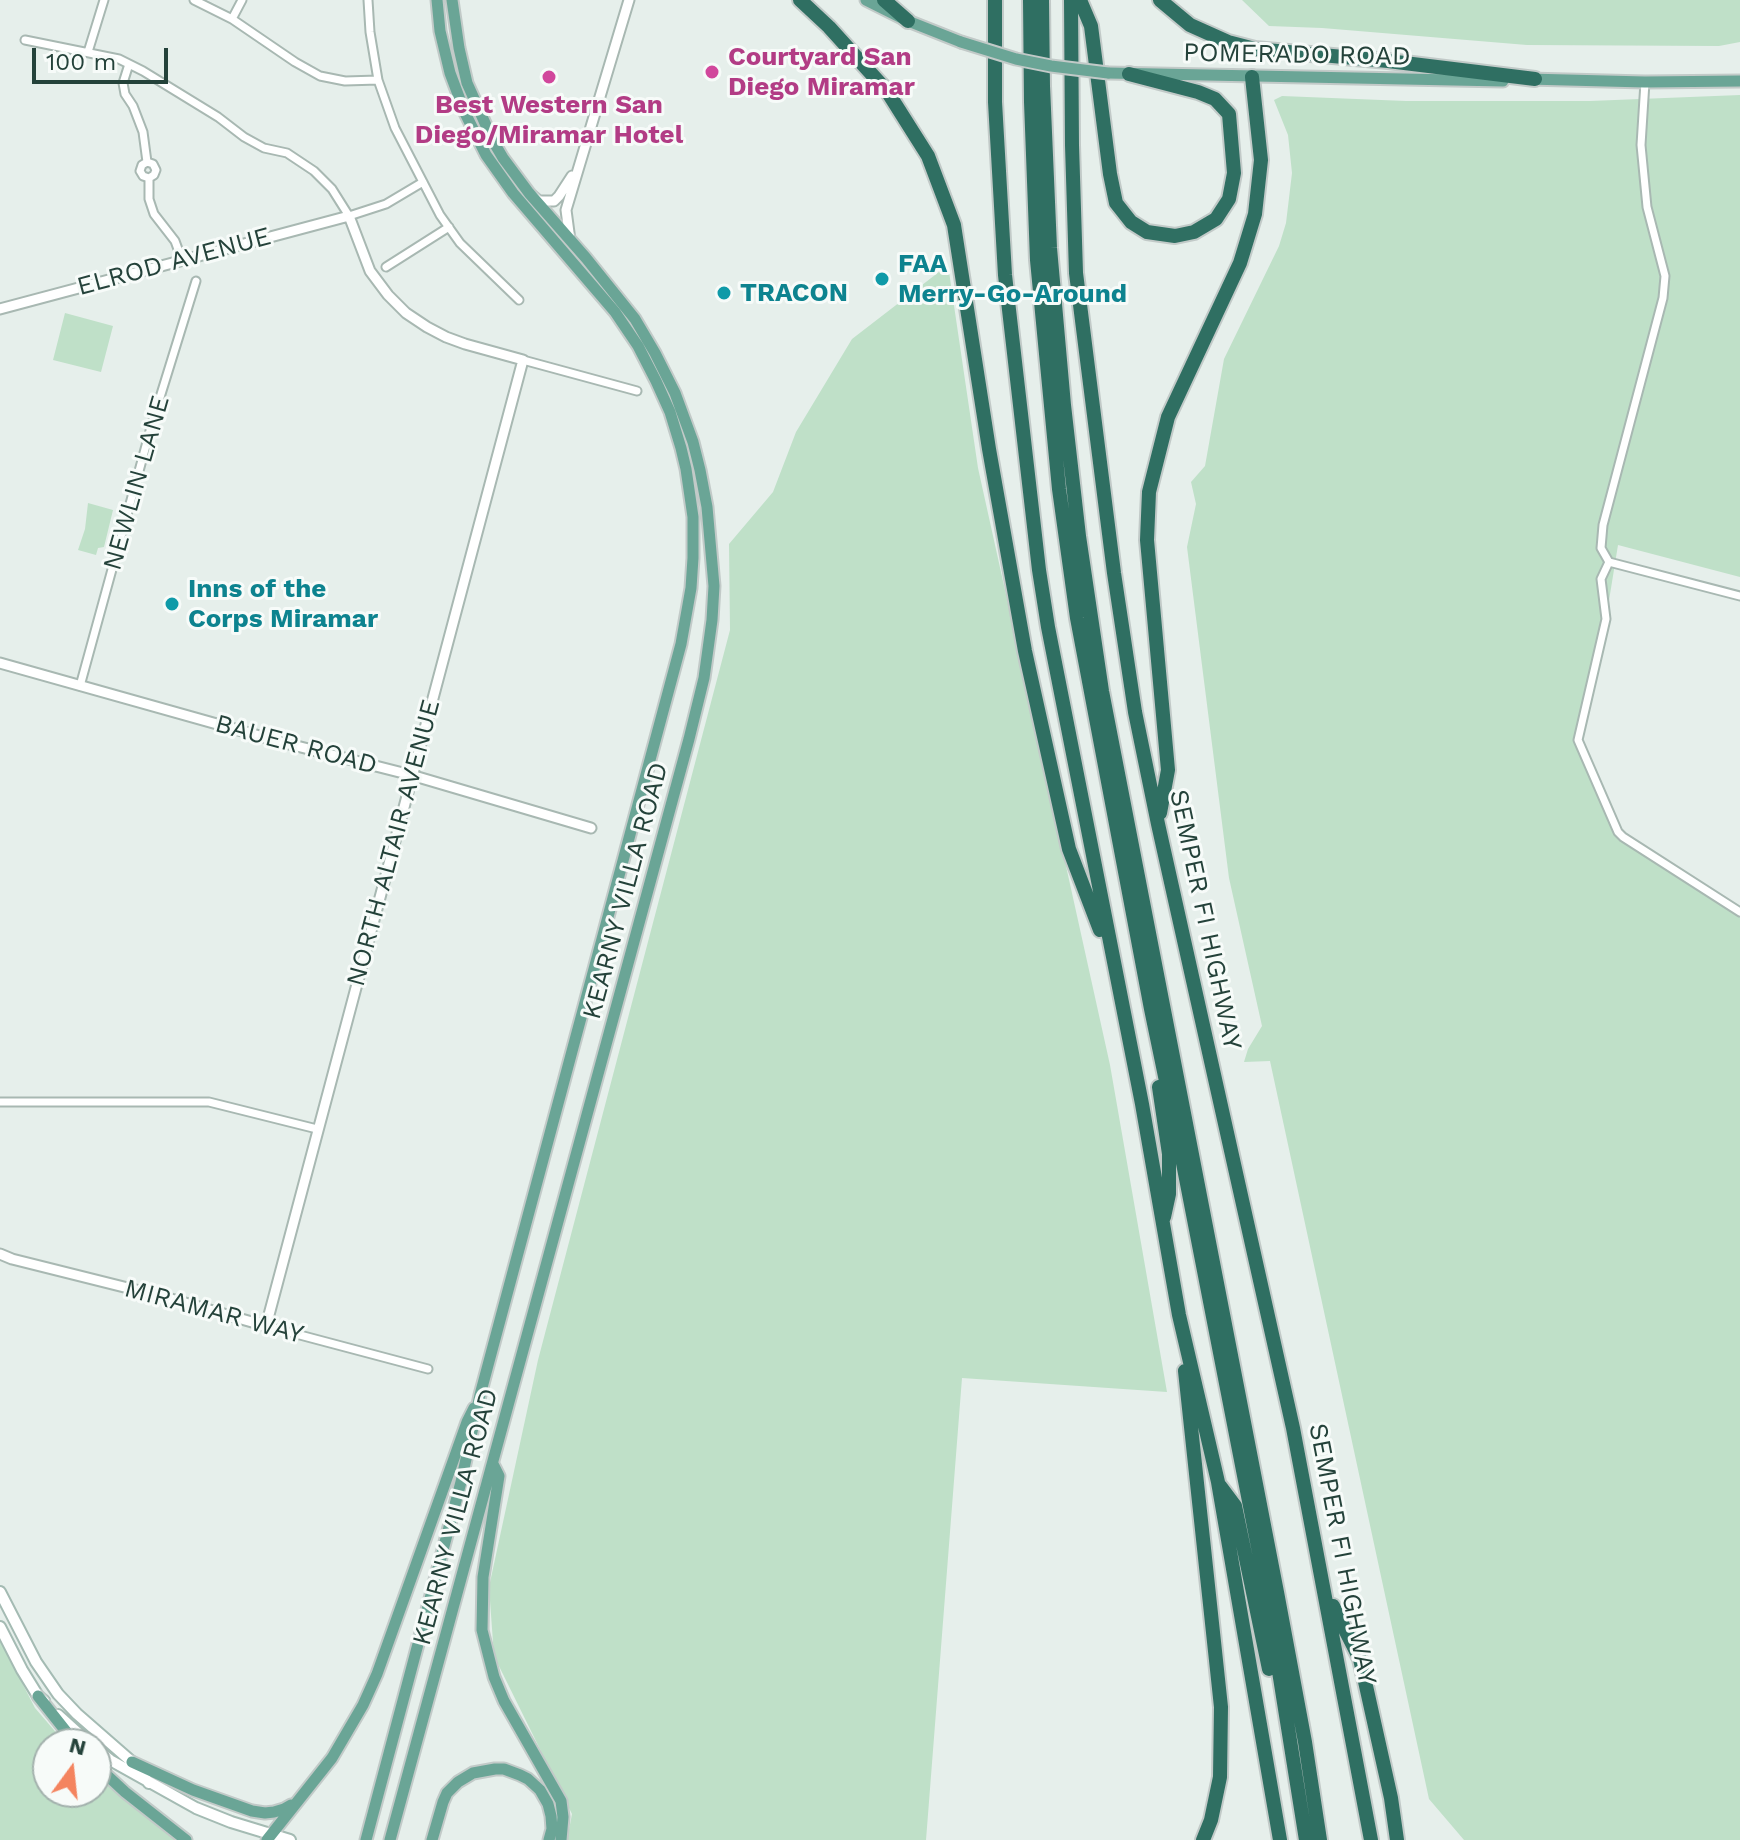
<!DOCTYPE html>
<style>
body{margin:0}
#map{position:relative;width:1740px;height:1840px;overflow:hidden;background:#e6efeb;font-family:"Work Sans",sans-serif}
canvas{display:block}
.north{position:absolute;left:32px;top:1728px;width:80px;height:80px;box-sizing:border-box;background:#f7fbf9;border:2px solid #a3b1ad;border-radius:50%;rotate:15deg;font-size:22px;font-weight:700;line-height:32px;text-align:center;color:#24423a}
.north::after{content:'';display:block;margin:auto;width:28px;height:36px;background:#f4845f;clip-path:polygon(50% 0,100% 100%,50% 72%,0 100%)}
.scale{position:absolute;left:32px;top:48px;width:136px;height:36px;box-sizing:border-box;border:4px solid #24423a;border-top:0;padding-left:10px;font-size:24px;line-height:28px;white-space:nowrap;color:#24423a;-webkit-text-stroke:6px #f7fbf9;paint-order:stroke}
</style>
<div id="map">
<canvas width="1740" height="1840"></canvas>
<div class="north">N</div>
<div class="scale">100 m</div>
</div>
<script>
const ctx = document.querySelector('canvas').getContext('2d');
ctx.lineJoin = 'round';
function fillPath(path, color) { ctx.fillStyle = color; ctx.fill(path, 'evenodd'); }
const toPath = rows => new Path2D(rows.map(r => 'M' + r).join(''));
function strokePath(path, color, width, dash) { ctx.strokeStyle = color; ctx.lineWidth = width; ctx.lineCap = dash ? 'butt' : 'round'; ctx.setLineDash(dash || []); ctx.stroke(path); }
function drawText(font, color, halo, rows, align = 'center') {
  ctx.font = font + ' "Work Sans",sans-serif'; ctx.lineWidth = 6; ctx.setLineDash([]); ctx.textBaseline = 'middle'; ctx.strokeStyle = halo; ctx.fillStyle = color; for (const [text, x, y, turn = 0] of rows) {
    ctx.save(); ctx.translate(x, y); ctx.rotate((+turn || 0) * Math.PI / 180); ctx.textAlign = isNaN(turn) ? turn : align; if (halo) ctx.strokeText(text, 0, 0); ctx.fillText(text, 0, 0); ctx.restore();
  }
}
fillPath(toPath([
 [1242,0,1740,0,1740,42,1719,46,1527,45,1322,28,1269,26],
 [1740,95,1740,577,1618,545,1606,619,1578,740,1618,832,1740,912,1740,1840,1464,1840,1429,1799,1270,1061,1244,1062,1248,1049,1262,1026,1229,878,1187,547,1196,504,1191,482,1205,466,1224,359,1279,246,1286,223,1292,173,1288,135,1274,100,1282,96,1406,101,1590,101],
 [948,265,978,468,1110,1065,1167,1392,962,1378,926,1840,567,1840,572,1814,494,1656,489,1587,538,1360,730,630,729,544,773,492,796,432,852,339],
 [65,313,113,326,101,372,53,360],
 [88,503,113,510,104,547,98,548,96,555,78,550,85,529],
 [0,1640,35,1708,66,1744,48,1744,48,1792,96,1792,96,1773,179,1840,0,1840]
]), '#bfe0c8');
const minor = toPath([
 [194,0,232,19,295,62,320,76,345,81,378,80],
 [368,0,370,32,378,80,395,128,440,215,460,243,519,300],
 [232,19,242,0],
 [25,40,119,59,143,71,218,117,244,137,264,148,287,153,314,171,332,189,349,216,386,204,423,182],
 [88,52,104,0],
 [129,64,123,83,125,94,133,106,143,132,147,162],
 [1645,82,1641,145,1647,207,1665,276,1663,298,1603,525,1601,548,1609,562,1740,596],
 [149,178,143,176,140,171,142,165,147,162,153,164,156,170,154,175,149,178,149,199,154,214,175,241,182,260],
 [386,267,449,227],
 [523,360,637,391],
 [1609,562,1601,579,1606,619,1578,740,1618,832,1623,837,1740,912],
 [80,686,153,420,196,281],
 [0,1102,209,1102,317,1129],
 [266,1326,428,1369]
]);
const tertiary = toPath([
 [533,196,539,201,554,201,559,196,572,176],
 [570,240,566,210,629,0],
 [0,309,349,216,370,271,388,295,406,313,427,327,446,337,465,344,523,360,266,1326,164,1297,12,1259,0,1254],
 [0,663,281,742,411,775,591,828]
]);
const secondary = toPath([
 [0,1592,36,1662,58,1694,77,1714,132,1762,149,1783],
 [0,1627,22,1670,38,1696,44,1701],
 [58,1715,90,1744],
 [96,1749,110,1760,196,1808,231,1822,290,1840]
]);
const primary = toPath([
 [866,0,908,21,961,42],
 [1108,73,1503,81],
 [1528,79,1645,82,1740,81],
 [493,1464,499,1476,483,1577,482,1630,494,1677,504,1701,561,1801,563,1817,561,1840],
 [38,1696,76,1744],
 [132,1762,193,1790,252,1811,265,1813,274,1812,284,1809,291,1805],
 [96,1765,125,1792,186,1840],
 [267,1840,332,1758,363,1705,377,1674,467,1422,474,1408],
 [366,1840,461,1482,480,1395,681,644,691,588,693,558,693,517,686,469,681,448,670,412,656,381,638,346,615,312,513,193,486,155,465,113,450,73,440,31,437,0],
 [390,1840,689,739,704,678,712,620,714,586,707,507,700,470,693,442,675,393,655,353,635,319,586,258,529,193,503,158,493,141,467,83,459,48,452,0],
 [432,1840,443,1802,447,1793,458,1782,473,1773,495,1769,504,1769,520,1775,528,1779,540,1790,548,1804,551,1816,552,1829,549,1840]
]);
const motorway = toPath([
 [800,0,829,27,887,91,928,156,954,225,989,449,1025,651,1069,849,1100,930],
 [884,0,908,21],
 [995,0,995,102,1005,275,1039,570,1048,627,1142,1104,1179,1315,1218,1482,1280,1840],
 [1030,0,1031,102,1037,260,1059,489,1077,618,1151,1009,1182,1158,1264,1578,1306,1840],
 [1042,0,1043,86,1050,248,1064,405,1079,536,1102,691,1277,1592,1305,1742,1320,1840],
 [1071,0,1072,145,1076,273,1114,573,1135,712,1158,824,1293,1428,1371,1840],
 [1080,0,1091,26,1110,174,1116,203,1131,222,1147,232,1175,236,1194,232,1216,219,1229,199,1234,173,1229,114,1215,99,1198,92,1129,74],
 [1160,0,1190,25,1228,42,1255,49,1388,61,1535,79],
 [1160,813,1168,770,1147,540,1149,492,1168,417,1240,263,1255,214,1261,160,1252,77],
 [1159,1087,1169,1154,1169,1194,1164,1217],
 [1185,1371,1221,1707,1220,1777,1211,1820,1203,1840],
 [1220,1486,1235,1506,1269,1669],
 [1333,1606,1360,1659,1391,1798,1397,1840]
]);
strokePath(minor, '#a8b8b2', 11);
strokePath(tertiary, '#a8b8b2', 13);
strokePath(secondary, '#a4bbb3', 14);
strokePath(primary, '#c2cac8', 15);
strokePath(motorway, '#c2cac8', 18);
strokePath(minor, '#fff', 7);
strokePath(tertiary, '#fff', 9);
strokePath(secondary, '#fff', 10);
strokePath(primary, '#6aa596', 11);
strokePath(motorway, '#2f6f62', 14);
const primaryBridge = toPath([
 [961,42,1016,59,1051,66,1108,73]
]);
strokePath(primaryBridge, '#c2cac8', 15, []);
strokePath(primaryBridge, '#6aa596', 11);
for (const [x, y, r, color] of [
 [712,72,8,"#d1479c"],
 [549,77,8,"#d1479c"],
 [882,279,8,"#0f9aa8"],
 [724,293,8,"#0f9aa8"],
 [172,604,8,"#0f9aa8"]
]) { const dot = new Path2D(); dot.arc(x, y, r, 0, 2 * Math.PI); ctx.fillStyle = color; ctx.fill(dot); strokePath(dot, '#f7fbf9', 3); }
drawText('26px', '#24423a', '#f7fbf9', [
 ["POMERADO ROAD",1297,55,1],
 ["ELROD AVENUE",174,262,-15],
 ["NEWLIN LANE",137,483,-74],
 ["BAUER ROAD",296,745,15],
 ["NORTH ALTAIR AVENUE",394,843,-75],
 ["KEARNY VILLA ROAD",626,891,-75],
 ["SEMPER FI HIGHWAY",1205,920,78],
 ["MIRAMAR WAY",214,1312,15],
 ["KEARNY VILLA ROAD",456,1517,-75],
 ["SEMPER FI HIGHWAY",1342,1554,79]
]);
drawText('bold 26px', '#b23c85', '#f7fbf9', [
 ["Courtyard San",728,57],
 ["Diego Miramar",728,87],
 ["Best Western San",549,105,"center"],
 ["Diego/Miramar Hotel",549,135,"center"]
], 'left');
drawText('bold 26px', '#0d838f', '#f7fbf9', [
 ["FAA",898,264],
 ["Merry-Go-Around",898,294],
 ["TRACON",740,293],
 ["Inns of the",188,589],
 ["Corps Miramar",188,619]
], 'left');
</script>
